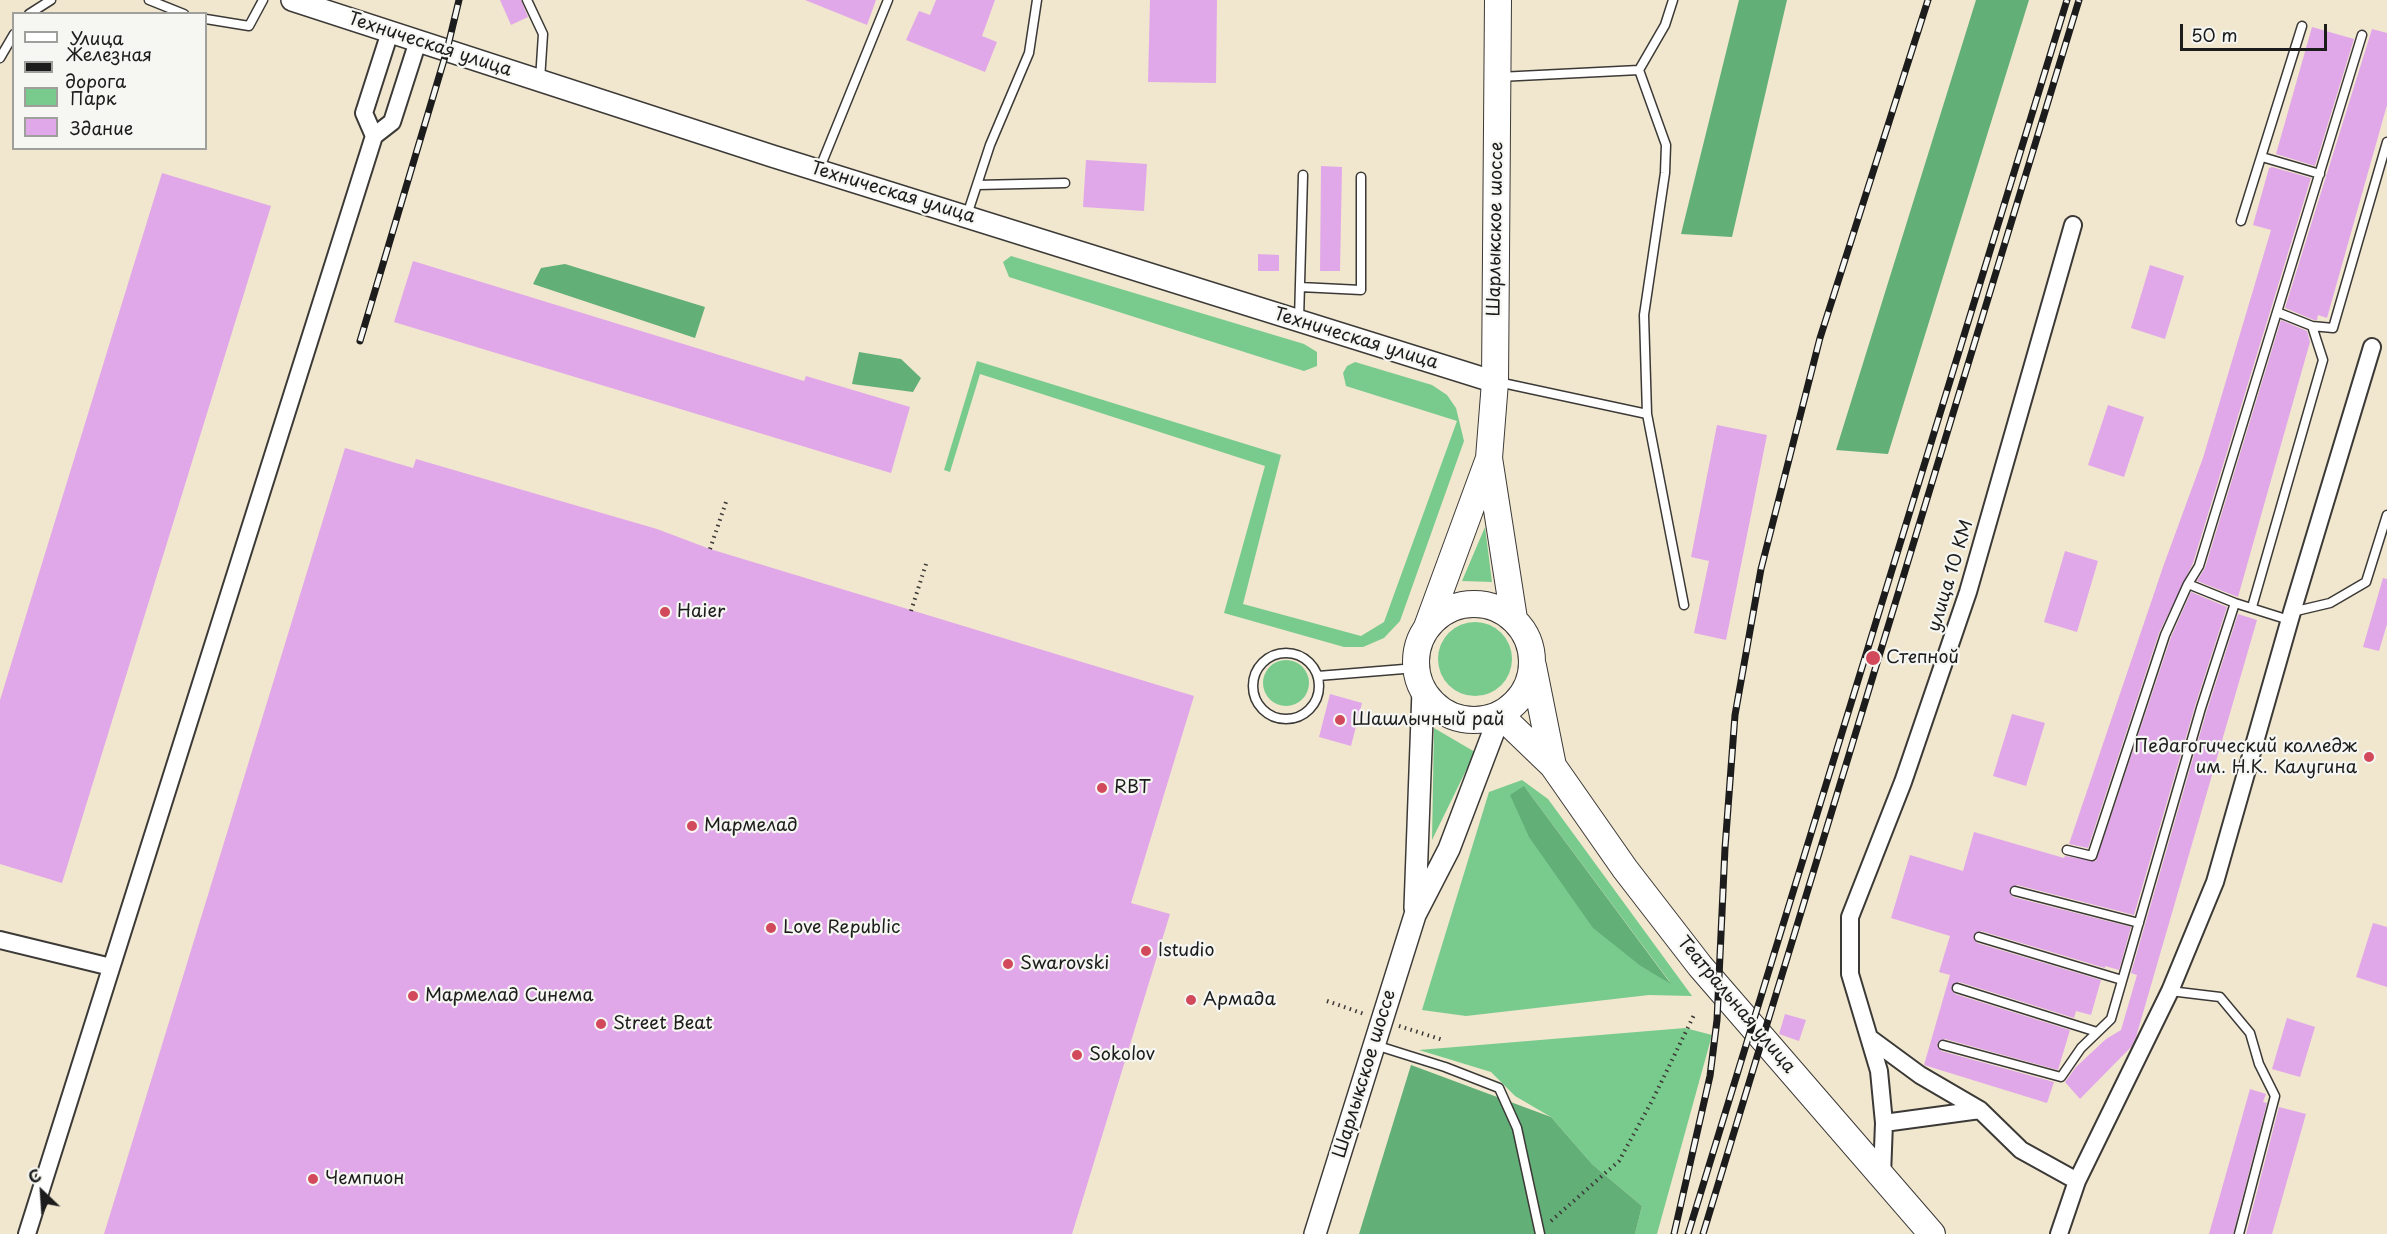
<!DOCTYPE html>
<meta charset="utf-8">
<style>
body{margin:0}
#map{position:relative;width:2387px;height:1234px;overflow:hidden;background:#f1e6ce;font-family:"Playpen Sans",sans-serif}
canvas{display:block}
.legend{position:absolute;left:12px;top:12px;width:195px;height:138px;box-sizing:border-box;background:#f6f6f2;border:2px solid #9f9f9c;margin:0;padding:8px 10px;list-style:none;font-size:18px;color:#1c1c1c}
.legend li{display:flex;align-items:center;gap:12px;height:30px}
.legend b{width:30px;border:2px solid #9f9f9c}
.north{position:absolute;left:12px;top:1162px;width:60px;height:60px;-webkit-text-stroke:4px #f6f6f2;paint-order:stroke;rotate:335deg;font-size:16px;font-weight:700;line-height:24px;text-align:center;color:#1c1c1c}
.north::after{content:'';display:block;margin:auto;width:21px;height:27px;background:#1c1c1c;clip-path:polygon(50% 0,100% 100%,50% 72%,0 100%)}
.scale{position:absolute;left:2180px;top:24px;width:147px;height:27px;box-sizing:border-box;border:3px solid #1c1c1c;border-top:0;padding-left:8px;font-size:18px;line-height:21px;white-space:nowrap;color:#1c1c1c;-webkit-text-stroke:4px #f6f6f2;paint-order:stroke}
</style>
<div id="map">
<canvas width="2387" height="1234"></canvas>
<ul class="legend">
<li><b style="height:8px;background:#fff"></b>Улица</li>
<li><b style="height:8px;background:#1c1c1c"></b>Железная дорога</li>
<li><b style="height:16px;background:#79cb8d"></b>Парк</li>
<li><b style="height:16px;background:#e1a8e9"></b>Здание</li>
</ul>
<div class="north">С</div>
<div class="scale">50 m</div>
</div>
<script>
const ctx = document.querySelector('canvas').getContext('2d');
ctx.lineJoin = 'round';
function fillPath(path, color) { ctx.fillStyle = color; ctx.fill(path, 'evenodd'); }
const toPath = rows => new Path2D(rows.map(r => 'M' + r).join(''));
function strokePath(path, color, width, dash) { ctx.strokeStyle = color; ctx.lineWidth = width; ctx.lineCap = dash ? 'butt' : 'round'; ctx.setLineDash(dash || []); ctx.stroke(path); }
function drawText(font, color, halo, rows, align = 'center') {
  ctx.font = font + ' "Playpen Sans",sans-serif'; ctx.lineWidth = 4.5; ctx.setLineDash([]); ctx.textBaseline = 'middle'; ctx.strokeStyle = halo; ctx.fillStyle = color; for (const [text, x, y, turn = 0] of rows) {
    ctx.save(); ctx.translate(x, y); ctx.rotate((+turn || 0) * Math.PI / 180); ctx.textAlign = isNaN(turn) ? turn : align; if (halo) ctx.strokeText(text, 0, 0); ctx.fillText(text, 0, 0); ctx.restore();
  }
}
fillPath(toPath([
 [1011,256,1304,344,1317,352,1317,366,1304,371,1009,277,1003,262],
 [977,361,1281,455,1243,604,1361,636,1384,622,1457,421,1346,386,1343,373,1347,366,1355,362,1432,385,1447,395,1456,408,1464,441,1400,621,1384,638,1363,647,1344,647,1224,613,1265,466,980,374,950,472,944,470],
 [1485,527,1492,582,1462,581],
 '1438 659a37 37 0 1 1 74 0a37 37 0 1 1-74 0Z',
 '1263 683a23 23 0 1 1 46 0a23 23 0 1 1-46 0Z',
 [1434,728,1475,752,1432,840],
 [1522,780,1548,799,1692,996,1649,995,1466,1016,1422,1010,1489,792],
 [1524,786,1670,982,1642,967],
 [1685,1028,1712,1035,1657,1234,1635,1234,1642,1206,1592,1164,1551,1117,1515,1096,1491,1072,1419,1050]
]), '#79cb8d');
fillPath(toPath([
 [1739,0,1787,0,1732,237,1681,234],
 [1976,0,2029,0,1888,454,1836,450],
 [565,264,705,307,695,338,533,284,541,268],
 [859,352,901,359,921,378,913,392,852,384],
 [1524,786,1671,984,1642,967,1593,928,1529,837,1510,795],
 [1411,1065,1551,1117,1592,1164,1642,1206,1635,1234,1359,1234]
]), '#62af78');
fillPath(toPath([
 [500,0,521,0,528,17,511,25],
 [805,0,876,0,867,25],
 [936,0,995,0,982,36,997,42,985,72,906,40,919,11,930,15],
 [1150,0,1217,0,1216,83,1148,82],
 [2312,27,2354,39,2315,166,2276,154],
 [2372,29,2387,33,2387,105,2327,318,2318,315,2317,320,2314,320,2285,308],
 [1086,160,1147,164,1144,211,1083,207],
 [1321,166,1342,167,1340,271,1320,271],
 [2272,167,2311,178,2193,563,2159,633,2088,848,2069,844,2163,567,2203,458,2271,230,2253,225,2269,168],
 [162,173,271,206,62,883,0,864,0,700],
 [1258,254,1279,255,1279,271,1258,271],
 [413,261,804,381,806,376,910,407,891,473,394,322],
 [2150,265,2184,276,2165,339,2131,328],
 [2281,320,2307,331,2310,342,2238,597,2197,581,2205,568],
 [2108,405,2144,417,2124,477,2088,465],
 [1717,425,1767,435,1726,640,1694,633,1709,561,1691,557],
 [345,448,413,468,416,459,657,529,710,549,1194,696,1131,903,1170,914,1072,1234,104,1234],
 [2065,551,2098,561,2077,632,2044,622],
 [2383,578,2387,579,2387,624,2379,651,2363,647],
 [2191,592,2227,607,2195,706,2134,915,2017,885,2009,890,2013,897,2131,927,2119,970,2105,966,2105,968,1981,931,1973,936,1977,943,2101,980,2091,1015,2076,1011,2074,1018,1959,982,1951,987,1955,994,2070,1030,2058,1070,1945,1039,1937,1043,1941,1051,2054,1082,2047,1103,1924,1065,1950,975,1939,972,1950,936,1891,918,1910,855,1963,871,1974,832,2064,858,2065,856,2096,861,2171,637],
 [2238,614,2257,620,2136,1037,2132,1046,2080,1099,2065,1082,2076,1067,2106,1039,2121,1030,2137,975,2131,973,2207,710],
 [1330,694,1362,703,1351,746,1319,737],
 [2012,714,2045,723,2026,786,1993,776],
 [2373,923,2387,927,2387,987,2356,977],
 [1785,1014,1806,1020,1799,1041,1779,1034],
 [2287,1018,2315,1027,2300,1077,2272,1069],
 [2250,1089,2266,1094,2263,1102,2267,1103,2233,1234,2209,1234],
 [2279,1107,2306,1114,2272,1234,2246,1234]
]), '#e1a8e9');
const service = toPath([
 [149,0,184,14],
 [527,0,543,34,540,80],
 [29,14,51,0],
 [206,19,249,26,263,0],
 [0,58,14,34],
 [1639,70,1666,145,1665,173,1644,315,1647,414,1684,605],
 [1499,77,1639,70,1665,25,1673,0],
 [2262,157,2320,174],
 [819,170,888,0],
 [977,185,1065,183],
 [967,215,990,145,1029,53,1037,0],
 [2241,221,2302,26],
 [1300,287,1361,290,1361,177],
 [2277,312,2312,326,2333,328,2387,142],
 [1299,320,1303,175],
 [1498,382,1647,414],
 [2188,584,2235,603,2289,620],
 [2252,607,2323,360,2312,326],
 [2292,612,2330,603,2366,582,2387,515],
 '1253 686a33 33 0 1 1 66 0a33 33 0 1 1-66 0Z',
 [1318,676,1416,668],
 [2067,850,2092,856,2165,635,2188,584,2199,566,2362,35],
 [2015,891,2139,923],
 [1979,937,2122,980],
 [1957,988,2097,1032],
 [2170,991,2220,997,2250,1033,2259,1064,2275,1096,2239,1234],
 [1375,1045,1445,1067,1499,1088,1517,1128,1540,1234],
 [1943,1045,2061,1077,2081,1048,2111,1019,2201,708,2235,603]
]);
const minor = toPath([
 [374,136,364,113,390,32],
 [0,940,111,967],
 [1871,1039,1920,1075,1980,1110,2021,1150,2077,1181],
 [1884,1123,1980,1110],
 [1882,1175,1884,1123,1879,1071,1850,974,1850,917,1903,782,1968,592,2073,225],
 [27,1234,374,136,392,122,418,41],
 [2059,1234,2077,1181,2170,991,2215,882,2292,612,2372,347]
]);
const tertiary = toPath([
 [292,0,772,156,1495,382],
 [1415,908,1423,691],
 [1315,1234,1415,915,1449,849,1500,715]
]);
const primary = toPath([
 [1498,0,1495,382,1489,458,1514,619],
 '1416 662a58 58 0 1 1 116 0a58 58 0 1 1-116 0Z',
 [1427,627,1488,461],
 [1533,666,1553,766],
 [1500,715,1553,766,1625,869,1700,966,1932,1234]
]);
strokePath(service, '#3c3a37', 11);
strokePath(minor, '#3c3a37', 20);
strokePath(tertiary, '#3c3a37', 24);
strokePath(primary, '#3c3a37', 28);
strokePath(toPath([
 [710,549,726,502],
 [911,611,926,564],
 [1327,1001,1364,1014],
 [1399,1026,1443,1040],
 [1551,1221,1619,1161,1653,1099,1695,1013]
]), '#3c3a37', 4, [1.5, 4.5]);
strokePath(service, '#fff', 8);
strokePath(minor, '#fff', 16);
strokePath(tertiary, '#fff', 21);
strokePath(primary, '#fff', 26);
const rail = toPath([
 [360,341,447,50,459,0],
 [1674,1234,1710,1076,1717,1020,1725,848,1735,715,1761,569,1820,338,1928,0],
 [1688,1234,2067,0],
 [1703,1234,2079,0]
]);
strokePath(rail, '#1c1c1c', 7);
strokePath(rail, '#f6f6f2', 4.5, [14]);
for (const [x, y, r, color] of [
 [665,612,6,"#d1495b"],
 [1873,658,8,"#d1495b"],
 [1340,720,6,"#d1495b"],
 [2369,757,6,"#d1495b"],
 [1102,788,6,"#d1495b"],
 [692,826,6,"#d1495b"],
 [771,928,6,"#d1495b"],
 [1146,951,6,"#d1495b"],
 [1008,964,6,"#d1495b"],
 [413,996,6,"#d1495b"],
 [1191,1000,6,"#d1495b"],
 [601,1024,6,"#d1495b"],
 [1077,1055,6,"#d1495b"],
 [313,1179,6,"#d1495b"]
]) { const dot = new Path2D(); dot.arc(x, y, r, 0, 2 * Math.PI); ctx.fillStyle = color; ctx.fill(dot); strokePath(dot, '#f6f6f2', 2); }
drawText('18px', '#1c1c1c', '#f6f6f2', [
 ["Техническая улица",430,45,18],
 ["Техническая улица",893,193,17],
 ["Шарлыкское шоссе",1496,229,-89],
 ["Техническая улица",1356,339,17],
 ["улица 10 КМ",1951,576,-73],
 ["Театральная улица",1736,1005,50],
 ["Шарлыкское шоссе",1365,1074,-73]
]);
drawText('18px', '#1c1c1c', '#f6f6f2', [
 ["Haier",677,612],
 ["Степной",1886,658],
 ["Шашлычный рай",1352,720],
 ["Педагогический колледж",2357,747,"right"],
 ["им. Н.К. Калугина",2357,768,"right"],
 ["RBT",1114,788],
 ["Мармелад",704,826],
 ["Love Republic",783,928],
 ["Istudio",1158,951],
 ["Swarovski",1020,964],
 ["Мармелад Синема",425,996],
 ["Армада",1203,1000],
 ["Street Beat",613,1024],
 ["Sokolov",1089,1055],
 ["Чемпион",325,1179]
], 'left');
</script>
